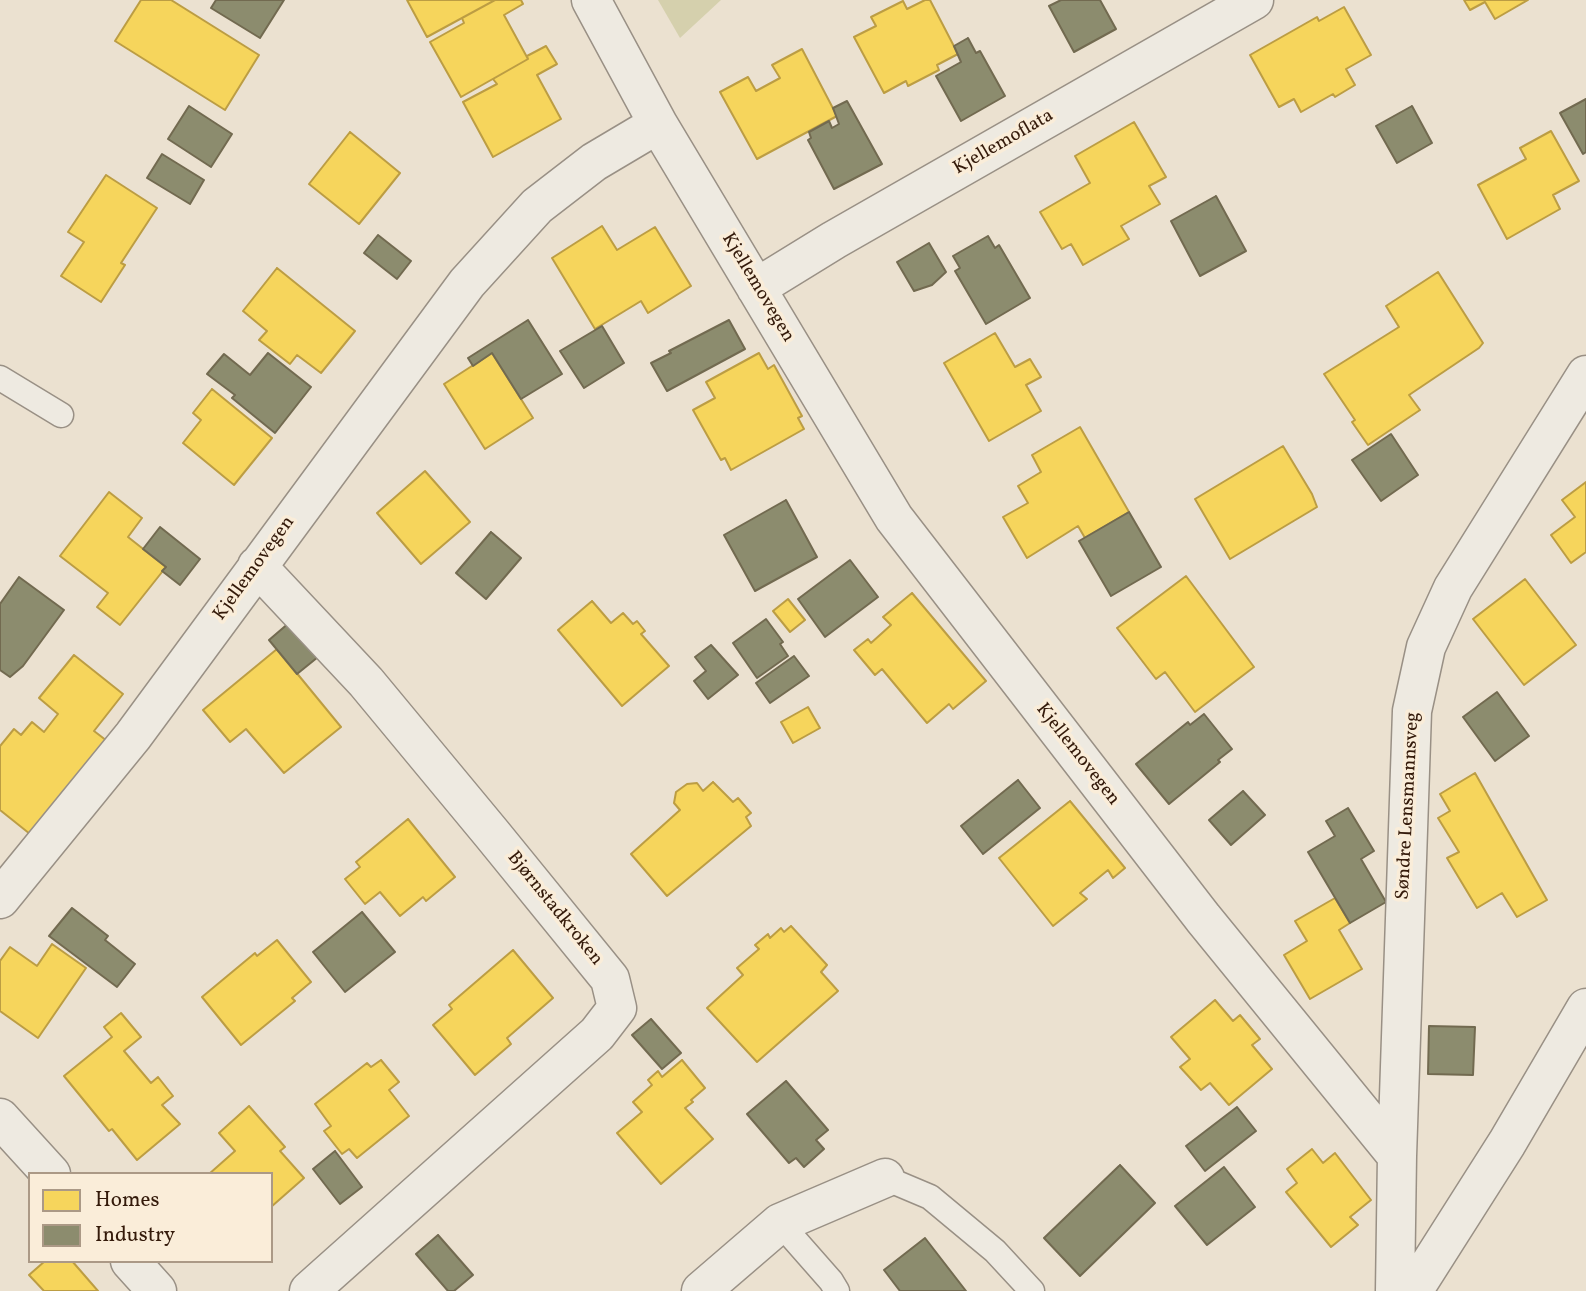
<!DOCTYPE html>
<meta charset="utf-8">
<style>
body{margin:0}
#map{position:relative;width:1586px;height:1291px;overflow:hidden;background:#ebe1d0;font-family:Vollkorn,serif}
canvas{display:block}
.legend{position:absolute;left:28px;top:1172px;width:245px;height:91px;box-sizing:border-box;background:#faedd9;border:2px solid #ab9986;margin:0;padding:9px 12px;list-style:none;font-size:21px;color:#341a0a}
.legend li{display:flex;align-items:center;gap:14px;height:35px}
.legend b{width:35px;border:2px solid #ab9986}
</style>
<div id="map">
<canvas width="1586" height="1291"></canvas>
<ul class="legend">
<li><b style="height:19px;background:#f6d55c"></b>Homes</li>
<li><b style="height:19px;background:#8c8c6e"></b>Industry</li>
</ul>
</div>
<script>
const ctx = document.querySelector('canvas').getContext('2d');
ctx.lineJoin = 'round';
function fillPath(path, color) { ctx.fillStyle = color; ctx.fill(path, 'evenodd'); }
const toPath = rows => new Path2D(rows.map(r => 'M' + r).join(''));
function strokePath(path, color, width, dash) { ctx.strokeStyle = color; ctx.lineWidth = width; ctx.lineCap = dash ? 'butt' : 'round'; ctx.setLineDash(dash || []); ctx.stroke(path); }
function drawText(font, color, halo, rows, align = 'center') {
  ctx.font = font + ' Vollkorn,serif'; ctx.lineWidth = 7; ctx.setLineDash([]); ctx.textBaseline = 'middle'; ctx.strokeStyle = halo; ctx.fillStyle = color; for (const [text, x, y, turn = 0] of rows) {
    ctx.save(); ctx.translate(x, y); ctx.rotate((+turn || 0) * Math.PI / 180); ctx.textAlign = isNaN(turn) ? turn : align; if (halo) ctx.strokeText(text, 0, 0); ctx.fillText(text, 0, 0); ctx.restore();
  }
}
fillPath(toPath([
 [658,0,721,0,680,38]
]), '#d5d0ad');
const homes = toPath([
 [141,0,171,0,259,55,225,110,115,41,141,0],
 [407,0,495,0,427,37,407,0],
 [495,0,521,0,523,4,504,15,528,59,461,97,430,42,464,23,462,18,495,0],
 [925,0,930,0,958,54,937,65,939,70,908,86,906,81,884,93,854,37,876,26,871,17,903,1,907,9,925,0],
 [1464,0,1528,0,1495,19,1485,2,1470,10,1464,0],
 [1344,7,1371,55,1346,69,1355,85,1335,97,1333,94,1301,112,1294,99,1279,107,1250,55,1317,17,1319,21,1344,7],
 [546,46,557,64,537,75,561,119,493,157,463,102,497,84,493,79,528,59,527,56,546,46],
 [802,49,837,116,757,159,720,92,748,77,756,91,780,78,772,65,802,49],
 [1134,122,1166,177,1149,186,1160,204,1121,226,1129,239,1083,265,1071,244,1062,249,1040,212,1090,183,1075,156,1134,122],
 [1551,131,1579,181,1553,195,1560,209,1507,239,1478,185,1526,159,1520,148,1551,131],
 [350,132,400,173,359,224,309,184,350,132],
 [106,175,157,208,121,263,125,265,101,302,61,276,84,242,68,232,106,175],
 [602,226,617,250,655,227,691,286,648,313,641,301,595,329,552,258,602,226],
 [277,268,355,331,321,373,297,355,290,364,259,340,267,331,243,311,277,268],
 [1438,272,1483,343,1479,348,1409,395,1420,410,1368,445,1352,422,1355,420,1324,374,1399,327,1386,306,1438,272],
 [995,333,1015,367,1030,359,1041,377,1026,385,1041,411,989,441,944,363,995,333],
 [492,353,533,418,485,449,444,384,492,353],
 [759,353,768,369,774,365,802,416,798,418,804,429,731,470,725,458,721,460,693,410,715,398,706,382,759,353],
 [212,389,272,438,234,485,183,443,201,420,193,413,212,389],
 [1080,427,1129,512,1085,538,1078,526,1027,558,1003,517,1028,503,1018,486,1041,472,1032,455,1080,427],
 [1283,446,1312,494,1317,507,1230,559,1195,499,1283,446],
 [425,471,470,522,421,564,377,513,425,471],
 [1586,482,1586,552,1571,563,1551,535,1575,517,1562,500,1586,482],
 [109,492,142,518,128,537,166,567,120,625,97,607,108,593,60,556,109,492],
 [1186,576,1254,667,1195,712,1165,672,1156,679,1117,628,1186,576],
 [1525,579,1576,645,1524,685,1473,619,1525,579],
 [912,593,986,681,953,709,949,704,927,723,882,669,875,675,854,650,868,639,871,643,891,625,883,617,912,593],
 [788,599,805,620,790,632,773,611,788,599],
 [592,601,611,623,623,613,633,624,637,621,645,631,641,634,669,666,622,706,558,630,592,601],
 [277,649,341,727,284,773,246,729,230,742,203,710,277,649],
 [74,655,123,694,94,731,111,744,35,838,0,810,0,746,14,729,21,735,32,722,44,732,58,714,39,698,74,655],
 [808,707,820,728,793,743,781,722,808,707],
 [1475,773,1547,900,1517,917,1502,893,1477,908,1447,858,1459,852,1438,818,1450,811,1440,794,1475,773],
 [713,782,733,802,738,798,751,813,746,817,751,826,667,896,631,854,680,810,674,803,676,792,687,784,697,783,703,791,713,782],
 [1070,801,1125,868,1113,878,1108,870,1080,893,1087,899,1053,926,999,858,1070,801],
 [408,819,455,877,426,901,423,897,400,916,380,892,365,904,345,879,360,867,356,862,408,819],
 [1335,898,1350,923,1339,930,1362,969,1310,999,1284,955,1307,941,1295,921,1335,898],
 [791,926,827,965,821,972,838,991,757,1062,707,1008,743,975,737,968,759,949,755,945,768,934,770,938,781,928,784,932,791,926],
 [277,940,311,982,292,998,295,1001,241,1045,202,997,255,953,257,956,277,940],
 [52,944,86,968,38,1038,0,1011,0,961,10,947,37,966,52,944],
 [513,950,553,998,507,1038,511,1044,475,1075,433,1025,452,1009,449,1005,513,950],
 [1215,1000,1233,1021,1240,1015,1260,1039,1252,1045,1272,1069,1229,1105,1210,1083,1201,1090,1180,1067,1190,1059,1171,1037,1215,1000],
 [121,1013,141,1037,124,1051,151,1083,158,1077,173,1096,162,1105,180,1124,137,1160,112,1129,109,1131,64,1076,112,1037,104,1027,121,1013],
 [381,1060,399,1082,389,1090,409,1116,357,1158,349,1149,342,1154,324,1131,331,1126,315,1104,367,1063,371,1067,381,1060],
 [682,1060,705,1088,691,1100,693,1102,685,1108,713,1139,661,1184,617,1133,642,1112,633,1102,652,1085,648,1080,658,1071,662,1077,682,1060],
 [249,1106,285,1147,280,1151,304,1178,271,1207,271,1174,209,1174,235,1151,219,1133,249,1106],
 [1312,1149,1323,1163,1335,1153,1371,1200,1350,1217,1358,1225,1331,1247,1286,1192,1297,1183,1287,1169,1312,1149],
 [45,1261,72,1261,98,1291,44,1291,29,1275,45,1261]
]);
fillPath(homes, '#f6d55c');
strokePath(homes, '#bc9d43', 2);
const industry = toPath([
 [216,0,284,0,260,38,211,8,216,0],
 [1061,0,1100,0,1116,29,1074,52,1049,6,1061,0],
 [968,38,976,53,980,51,1005,96,961,121,936,76,961,62,954,46,968,38],
 [1586,99,1586,152,1583,154,1560,113,1586,99],
 [847,101,882,164,834,189,808,140,811,138,809,132,829,121,832,128,839,124,833,108,847,101],
 [189,106,232,134,211,167,168,139,189,106],
 [1412,106,1432,143,1397,163,1376,126,1412,106],
 [162,154,204,180,190,204,147,178,162,154],
 [1216,196,1246,251,1200,276,1171,221,1216,196],
 [378,235,411,261,397,279,364,253,378,235],
 [988,236,995,248,999,245,1030,298,986,324,955,271,960,268,953,256,988,236],
 [929,243,946,272,932,285,914,291,897,262,929,243],
 [528,320,562,374,521,399,492,353,473,366,468,358,528,320],
 [729,320,745,349,667,391,651,363,671,353,669,351,729,320],
 [602,326,624,363,584,388,560,351,602,326],
 [268,353,311,387,275,433,232,398,235,395,207,374,224,354,250,375,268,353],
 [1391,434,1418,475,1381,501,1352,460,1391,434],
 [786,500,817,557,755,591,724,535,786,500],
 [1129,512,1161,567,1111,596,1079,541,1129,512],
 [160,527,200,559,180,585,162,571,166,567,143,549,160,527],
 [491,532,521,558,486,599,456,573,491,532],
 [850,560,878,597,825,637,798,599,850,560],
 [19,577,64,610,23,666,10,677,0,670,0,604,19,577],
 [766,619,783,642,780,644,788,656,757,678,733,643,766,619],
 [290,622,318,657,297,674,269,640,290,622],
 [711,645,738,675,708,699,694,681,706,671,695,657,711,645],
 [794,656,809,676,770,703,756,683,794,656],
 [1497,692,1529,736,1495,761,1463,717,1497,692],
 [1204,714,1232,749,1218,760,1220,762,1169,804,1136,764,1188,722,1190,725,1204,714],
 [1018,780,1040,808,983,854,961,826,1018,780],
 [1243,791,1265,815,1231,845,1209,820,1243,791],
 [1348,808,1374,851,1361,859,1386,902,1350,923,1308,852,1335,836,1326,821,1348,808],
 [72,908,108,936,105,940,135,964,117,987,49,936,72,908],
 [362,912,395,952,345,992,313,952,362,912],
 [651,1019,681,1053,662,1069,632,1035,651,1019],
 [1429,1026,1475,1027,1473,1075,1428,1074,1429,1026],
 [786,1081,828,1130,816,1140,824,1149,804,1167,796,1158,789,1163,747,1114,786,1081],
 [1237,1107,1256,1131,1205,1171,1186,1146,1237,1107],
 [335,1151,362,1187,340,1204,313,1169,335,1151],
 [1120,1165,1155,1203,1080,1276,1044,1238,1120,1165],
 [1224,1167,1255,1207,1207,1245,1175,1206,1224,1167],
 [438,1235,473,1275,454,1291,448,1291,416,1254,438,1235],
 [925,1238,966,1291,900,1291,884,1270,925,1238]
]);
fillPath(industry, '#8c8c6e');
strokePath(industry, '#726a50', 2);
const service = toPath([
 [0,378,61,415],
 [885,1178,930,1197,995,1251,1032,1291],
 [780,1223,831,1281,837,1291]
]);
const minor = toPath([
 [591,0,658,124],
 [756,288,834,240,1254,0],
 [257,566,366,682,492,834,610,979,617,1008,597,1034,309,1291],
 [0,899,133,736,467,283,537,206,594,162,658,124,894,518,1203,918,1397,1156,1395,1291],
 [0,1118,51,1174],
 [1397,1156,1412,711,1426,647,1453,588,1586,375],
 [130,1261,157,1291],
 [701,1291,780,1223,885,1178],
 [1413,1291,1507,1143,1586,1008]
]);
strokePath(service, '#999085', 27);
strokePath(minor, '#999085', 41);
strokePath(service, '#eeeae1', 24);
strokePath(minor, '#eeeae1', 38);
drawText('19px', '#341a0a', '#faedd9', [
 ["Kjellemoflata",1004,143,-30],
 ["Kjellemovegen",757,288,59],
 ["Kjellemovegen",255,569,-54],
 ["Kjellemovegen",1077,755,52],
 ["Søndre Lensmannsveg",1409,806,-87],
 ["Bjørnstadkroken",554,909,51]
]);
</script>
